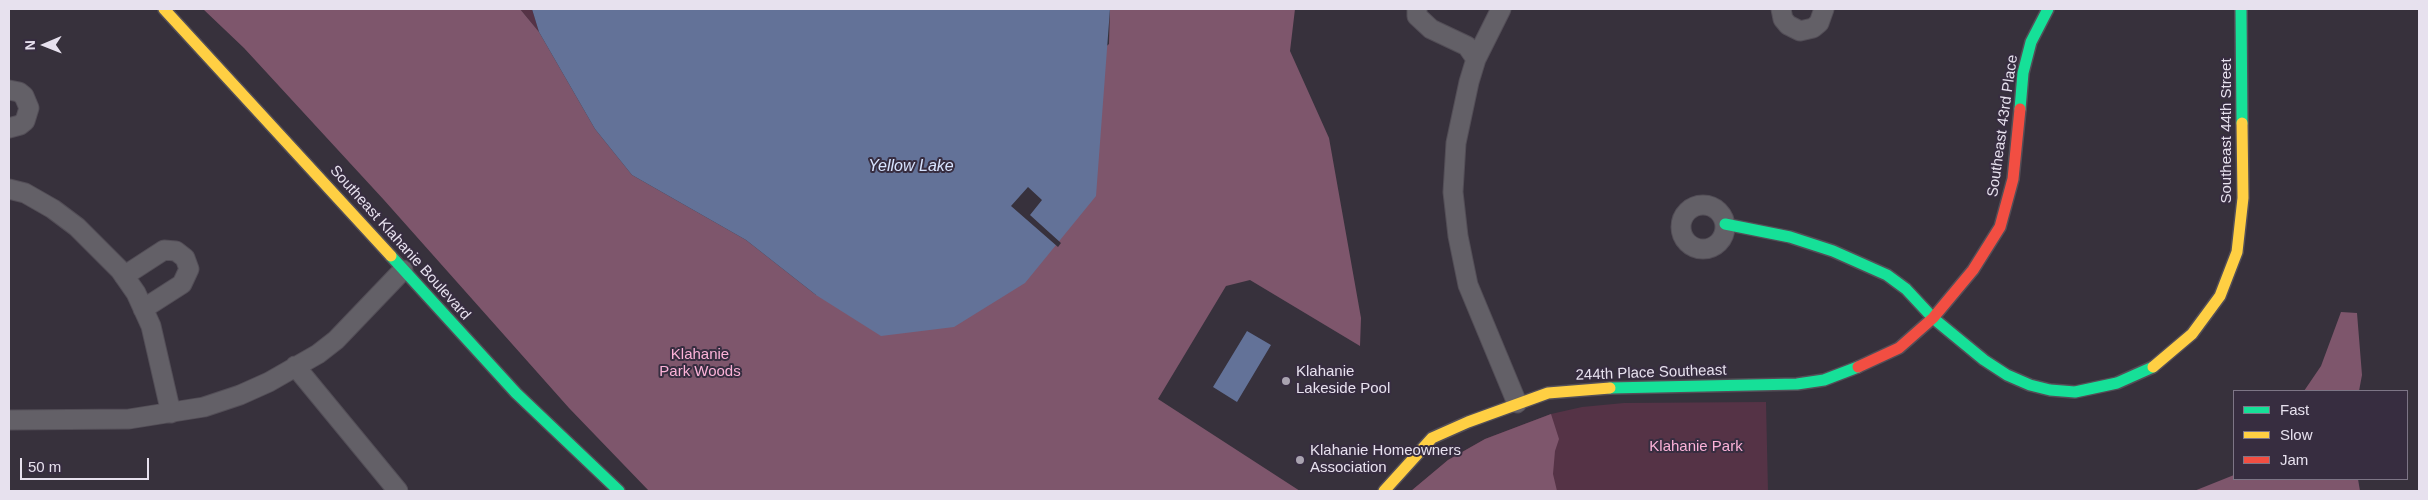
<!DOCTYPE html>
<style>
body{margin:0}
#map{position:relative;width:2428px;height:500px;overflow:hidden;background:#37313c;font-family:Arial,sans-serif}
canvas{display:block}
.frame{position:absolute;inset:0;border:10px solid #e7e1ee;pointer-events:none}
.legend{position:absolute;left:2233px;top:390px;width:175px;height:90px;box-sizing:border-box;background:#372d40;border:1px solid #7d7586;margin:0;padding:6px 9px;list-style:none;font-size:15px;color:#e7e1ee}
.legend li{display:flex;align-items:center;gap:10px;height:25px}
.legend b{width:25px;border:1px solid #7d7586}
.north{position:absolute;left:20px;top:20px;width:50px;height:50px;-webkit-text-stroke:4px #372d40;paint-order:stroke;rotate:269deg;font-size:14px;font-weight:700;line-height:20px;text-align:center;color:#e7e1ee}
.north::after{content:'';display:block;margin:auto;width:18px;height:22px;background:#e7e1ee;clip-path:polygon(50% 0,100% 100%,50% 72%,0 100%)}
.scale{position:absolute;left:20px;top:458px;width:129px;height:22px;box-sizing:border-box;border:2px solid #e7e1ee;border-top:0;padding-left:6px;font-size:15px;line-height:18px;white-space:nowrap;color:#e7e1ee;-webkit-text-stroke:4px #372d40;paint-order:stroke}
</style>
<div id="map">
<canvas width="2428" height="500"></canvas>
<div class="frame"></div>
<ul class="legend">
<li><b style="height:6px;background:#16e098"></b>Fast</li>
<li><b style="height:6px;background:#ffcf43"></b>Slow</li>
<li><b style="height:6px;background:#f24e42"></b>Jam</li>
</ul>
<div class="north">N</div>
<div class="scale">50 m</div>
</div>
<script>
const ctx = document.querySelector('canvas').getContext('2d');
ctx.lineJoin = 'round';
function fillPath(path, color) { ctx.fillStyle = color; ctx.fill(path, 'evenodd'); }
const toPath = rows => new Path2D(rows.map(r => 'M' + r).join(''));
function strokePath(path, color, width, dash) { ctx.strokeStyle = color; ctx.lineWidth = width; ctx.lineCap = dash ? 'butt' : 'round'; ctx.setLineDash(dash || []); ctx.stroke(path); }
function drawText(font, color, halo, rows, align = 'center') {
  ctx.font = font + ' Arial,sans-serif'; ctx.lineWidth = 4; ctx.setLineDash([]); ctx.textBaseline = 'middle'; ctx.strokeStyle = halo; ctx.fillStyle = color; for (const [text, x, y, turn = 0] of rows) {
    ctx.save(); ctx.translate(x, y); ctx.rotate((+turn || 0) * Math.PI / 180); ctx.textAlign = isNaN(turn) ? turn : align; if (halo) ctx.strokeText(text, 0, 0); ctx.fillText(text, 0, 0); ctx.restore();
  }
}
fillPath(toPath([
 [520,9,532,9,539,32],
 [1766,402,1768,491,1411,491,1448,460,1485,439,1551,414,1582,407,1624,403]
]), '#553346');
fillPath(toPath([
 [203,9,520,9,539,32,595,129,632,175,746,240,816,295,1109,44,1110,9,1295,9,1290,51,1329,138,1361,318,1360,346,1250,280,1226,286,1158,399,1300,491,649,491,569,408,384,200,244,48],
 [2341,312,2357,313,2362,375,2359,391,2304,391,2321,366],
 [1551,414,1559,439,1555,451,1553,474,1557,491,1411,491,1448,460,1485,439],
 [2234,475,2234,479,2358,479,2360,491,2194,491]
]), '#7e566c');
fillPath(toPath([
 [532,9,1110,9,1096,196,1025,283,954,327,881,336,816,295,746,240,632,175,595,129,539,32],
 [1247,331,1271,345,1237,402,1213,387]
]), '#637298');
fillPath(toPath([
 [1028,187,1042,200,1030,215,1061,243,1058,247,1011,206]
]), '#37313c');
const street = toPath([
 [1417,9,1417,16,1431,29,1467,46,1476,59],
 [1501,9,1476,59,1469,82,1456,143,1453,192,1458,236,1468,285,1517,403],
 [1781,9,1783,19,1788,25,1800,31,1813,28,1819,23,1824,9],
 [9,90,19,92,24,96,29,108,25,121,20,125,9,128],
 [9,189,25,193,53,209,77,227,120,270,136,293,151,326,171,413],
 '1681 227a22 22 0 1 1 44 0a22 22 0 1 1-44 0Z',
 [124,276,164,250,176,251,185,258,189,269,182,284,143,309],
 [295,366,398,491],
 [9,420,129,419,204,407,240,395,269,382,318,354,336,340,403,270]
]);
const fast = toPath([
 [2241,9,2242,123],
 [2020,109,2023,73,2031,42,2048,9],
 [1725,224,1790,237,1833,251,1887,275,1906,289,1933,318,1984,360,2007,375,2030,385,2050,390,2075,392,2117,383,2153,367],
 [391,256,516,393,619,491],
 [1610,388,1797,384,1824,380,1858,367]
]);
const slow = toPath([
 [164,9,391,256],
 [2153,367,2192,334,2220,296,2237,252,2243,198,2242,123],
 [1384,491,1432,438,1468,422,1548,393,1610,388]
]);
const jam = toPath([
 [1858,367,1899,348,1933,318,1973,270,2000,227,2013,179,2020,109]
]);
strokePath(street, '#534e57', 21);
strokePath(fast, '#534e57', 14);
strokePath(slow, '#534e57', 14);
strokePath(jam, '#534e57', 14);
strokePath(street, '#636067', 19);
strokePath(fast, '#16e098', 11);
strokePath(slow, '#ffcf43', 11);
strokePath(jam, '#f24e42', 11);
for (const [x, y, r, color] of [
 [1286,381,5,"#a9a3b0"],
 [1300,460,5,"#a9a3b0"]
]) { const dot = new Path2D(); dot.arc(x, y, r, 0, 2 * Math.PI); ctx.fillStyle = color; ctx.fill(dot); strokePath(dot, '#372d40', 2); }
drawText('15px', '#e7e1ee', '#372d40', [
 ["Southeast 43rd Place",2003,126,-82],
 ["Southeast 44th Street",2227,131,-90],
 ["Southeast Klahanie Boulevard",400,243,48],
 ["244th Place Southeast",1651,373,-2]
]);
drawText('15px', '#fbb2d8', '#372d40', [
 ["Klahanie",700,355],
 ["Park Woods",700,372],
 ["Klahanie Park",1696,447]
]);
drawText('15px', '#e7e1ee', '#372d40', [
 ["Klahanie",1296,372],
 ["Lakeside Pool",1296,389],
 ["Klahanie Homeowners",1310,451],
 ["Association",1310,468]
], 'left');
drawText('italic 16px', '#d8e4ff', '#372d40', [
 ["Yellow Lake",911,167]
]);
</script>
